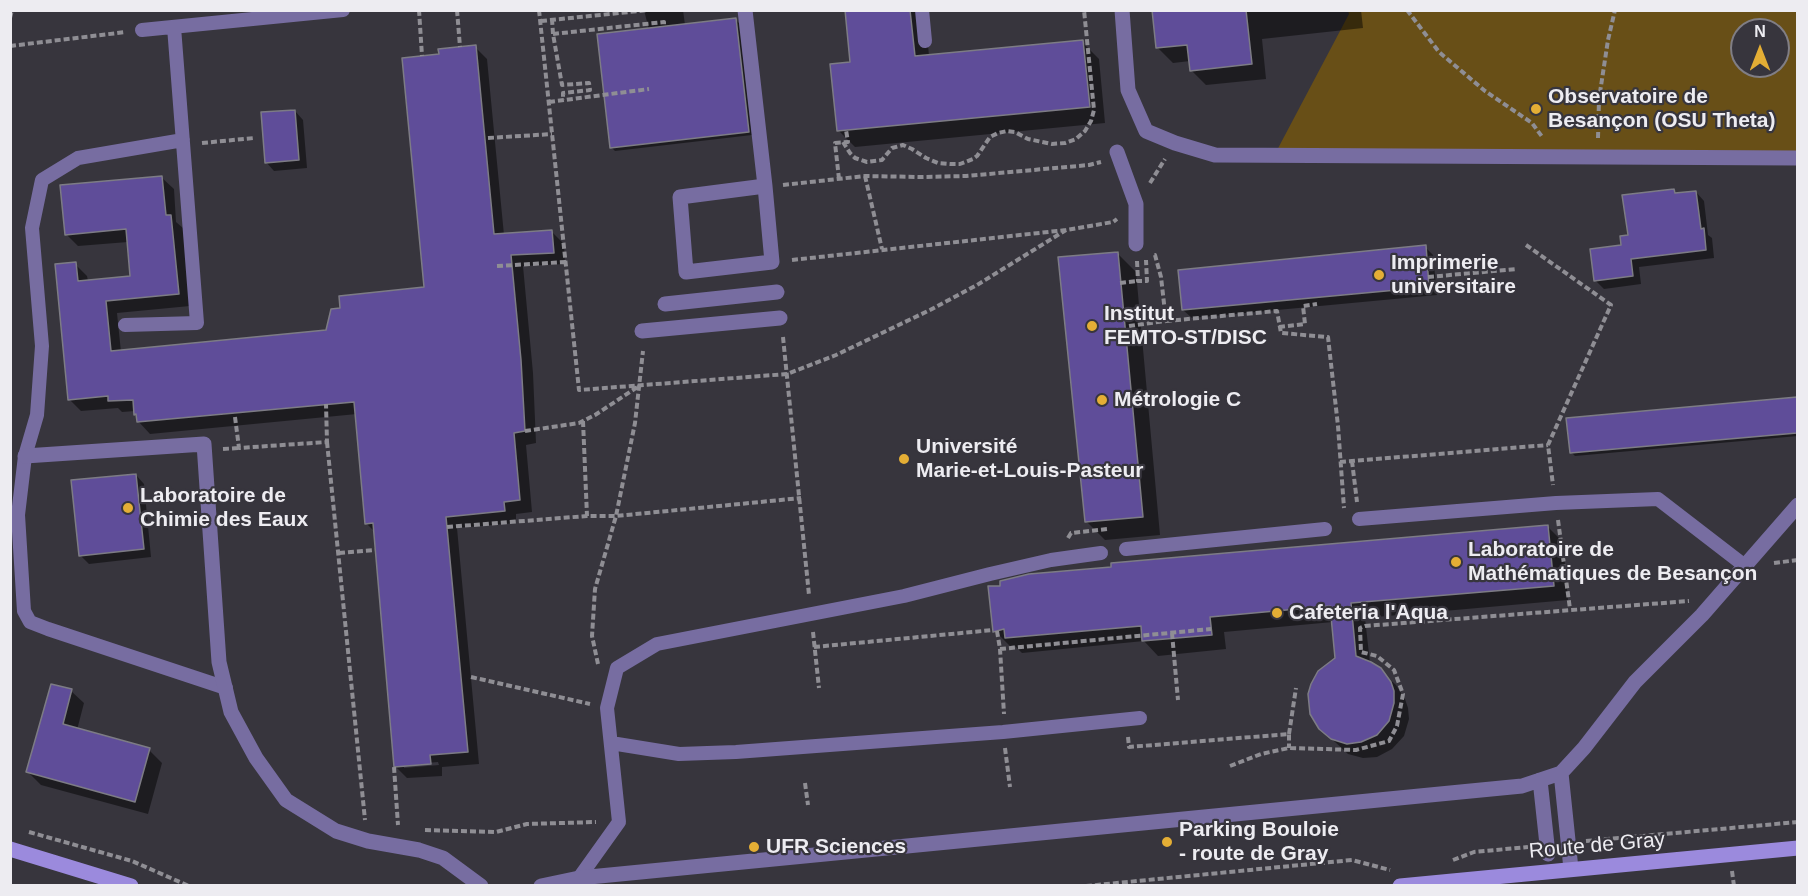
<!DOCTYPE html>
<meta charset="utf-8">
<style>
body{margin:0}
#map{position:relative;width:1808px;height:896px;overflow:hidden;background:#37353d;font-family:Helvetica,sans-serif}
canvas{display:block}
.frame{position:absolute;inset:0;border:12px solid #edecf1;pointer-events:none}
.north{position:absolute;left:1730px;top:18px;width:60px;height:60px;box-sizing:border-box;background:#37353d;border:2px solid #807e85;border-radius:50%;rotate:0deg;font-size:16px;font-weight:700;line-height:24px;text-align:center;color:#edecf1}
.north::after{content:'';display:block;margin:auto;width:21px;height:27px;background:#e4ae35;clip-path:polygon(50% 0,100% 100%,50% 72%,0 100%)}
</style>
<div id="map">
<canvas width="1808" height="896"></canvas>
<div class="frame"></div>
<div class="north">N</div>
</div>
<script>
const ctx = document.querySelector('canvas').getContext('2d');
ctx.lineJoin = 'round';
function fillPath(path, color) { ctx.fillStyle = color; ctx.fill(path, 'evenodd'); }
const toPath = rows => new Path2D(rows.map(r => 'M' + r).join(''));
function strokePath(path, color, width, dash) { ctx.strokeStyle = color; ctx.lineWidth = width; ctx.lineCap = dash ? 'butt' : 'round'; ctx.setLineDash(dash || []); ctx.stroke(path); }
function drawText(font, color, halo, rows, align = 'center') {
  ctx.font = font + ' Helvetica,sans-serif'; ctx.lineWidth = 4.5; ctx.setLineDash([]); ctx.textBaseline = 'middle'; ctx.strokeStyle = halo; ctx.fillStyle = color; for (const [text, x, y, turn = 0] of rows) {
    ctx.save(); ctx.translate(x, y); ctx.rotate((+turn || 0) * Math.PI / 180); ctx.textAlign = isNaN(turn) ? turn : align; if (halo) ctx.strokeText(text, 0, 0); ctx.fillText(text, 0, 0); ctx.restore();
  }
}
fillPath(toPath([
 [1348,11,1797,11,1797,152,1275,154,1349,14],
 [1742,30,1778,30,1778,66,1742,66]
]), '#684f17');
fillPath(toPath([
 [644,10,683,10,685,25,736,20,739,23,752,135,615,151,611,147,649,30],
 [846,10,925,10,929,56,1082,42,1099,59,1105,123,855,147,838,130,851,64],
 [1153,10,1361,10,1363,28,1262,39,1266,79,1206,85,1191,70,1190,61,1173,63,1158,48],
 [475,47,487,59,504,235,552,232,564,244,565,264,523,266,533,373,536,443,526,445,532,512,516,514,516,523,457,528,479,764,442,767,442,776,407,778,395,766,375,532,366,523,357,414,150,434,138,421,135,411,122,412,118,408,81,411,69,399,75,264,87,276,88,281,131,278,128,242,78,246,66,234,161,177,174,189,176,222,183,228,190,306,117,313,121,352,327,332,426,289,440,56],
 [438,762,439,765,404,768,404,765],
 [295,111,303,120,307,168,274,171,266,162],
 [1674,190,1678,194,1696,192,1704,201,1708,235,1712,238,1714,258,1639,267,1641,284,1604,289,1595,280,1629,236],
 [1425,247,1433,255,1437,295,1192,318,1183,310],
 [1117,253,1136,272,1160,535,1105,540,1086,521],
 [1797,398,1798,436,1575,456,1571,452,1568,420],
 [136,475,144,484,151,557,89,564,80,555],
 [1548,527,1563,542,1568,600,1365,618,1370,663,1380,670,1396,685,1405,699,1408,708,1409,719,1404,736,1392,749,1377,757,1363,758,1348,754,1320,728,1336,658,1333,622,1224,632,1226,649,1158,656,1144,641,1022,653,1014,645,1010,646,995,631,990,587],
 [71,691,84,703,77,730,149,750,162,763,148,814,41,785,28,772]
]), '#0007');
const building = toPath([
 [845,10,910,10,915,56,1083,40,1090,107,837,131,830,64,850,62,845,10],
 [1152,10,1246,10,1252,64,1190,71,1187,45,1156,48,1152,10],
 [736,18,749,132,610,148,597,34,736,18],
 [476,45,494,234,552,230,554,253,511,255,521,360,525,431,514,433,520,500,504,502,505,511,446,517,468,752,430,755,431,764,394,767,373,523,365,524,354,402,137,422,136,414,134,415,133,400,108,401,108,396,68,400,55,264,76,262,78,281,130,276,126,229,65,235,60,185,162,176,166,215,171,215,179,294,106,301,111,351,326,330,331,309,340,308,339,296,424,287,402,58,439,54,438,49,476,45],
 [295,110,299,160,265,163,261,112,295,110],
 [1674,189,1675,193,1696,191,1701,229,1704,228,1706,250,1631,259,1633,276,1594,281,1590,249,1621,245,1620,236,1628,235,1622,195,1674,189],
 [1426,245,1429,287,1182,310,1178,270,1426,245],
 [1118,252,1143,517,1085,522,1058,257,1118,252],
 [1797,397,1797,433,1570,453,1566,418,1797,397],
 [136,474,144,549,79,556,71,480,136,474],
 [1548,525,1554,586,1351,603,1356,656,1371,662,1381,668,1391,682,1394,691,1394,703,1389,721,1377,735,1361,742,1347,744,1331,739,1319,729,1310,714,1308,694,1311,684,1318,671,1335,658,1330,606,1210,617,1212,635,1142,641,1141,626,1005,638,1004,629,993,632,988,586,1000,586,1000,581,1029,574,1111,567,1111,563,1548,525],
 [51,684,72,689,63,724,150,748,135,802,26,772,51,684]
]);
fillPath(building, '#5f4d99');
strokePath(building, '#7d7c85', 1.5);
strokePath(toPath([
 [419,10,422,56],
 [457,10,460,47],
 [539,10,579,390,787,374,836,355,930,310,977,285,1066,230],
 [1407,10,1439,52,1485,91,1532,123,1543,138],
 [10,18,12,10],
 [552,19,553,34,562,85,589,83,590,90,563,93,563,100],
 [541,21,649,10],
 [553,34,664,22,664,27],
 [10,46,126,32],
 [549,102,649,89],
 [488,138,552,134],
 [1598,138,1599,99,1608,40,1615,10],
 [843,142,850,153,855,158,867,162,882,160,892,148,903,145,912,149,926,158,938,163,950,164,960,164,973,159,977,156,990,137,998,133,1007,131,1015,132,1028,139,1052,144,1065,143,1076,139,1085,131,1091,121,1094,110,1084,10],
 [202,143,254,138],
 [865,176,882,249],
 [839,179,835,143,848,142,846,130],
 [1150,183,1165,159],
 [783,185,865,176,921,177,966,176,1089,165,1101,162],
 [1526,245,1611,305,1548,445,1553,485],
 [792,260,1066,230,1113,222,1117,219],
 [1137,261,1138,281,1147,281,1146,260],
 [497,266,566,262],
 [1428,277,1517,269],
 [1120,283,1138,281],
 [1166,321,1277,311,1281,333,1328,337,1338,426,1344,508],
 [1129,326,1166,321,1161,277,1155,255,1152,255],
 [1279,327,1305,324,1303,306,1317,304],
 [783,337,809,595],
 [235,417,239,448,327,442,326,404],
 [583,421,587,516],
 [525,431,579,423,595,415,639,386],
 [327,442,365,820],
 [223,449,239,448],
 [1352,461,1357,502],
 [1340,462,1548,445],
 [1558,520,1570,609],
 [447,527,587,516,616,516,801,498],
 [1068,538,1071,533,1108,529],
 [339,553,375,550],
 [1774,563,1798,560],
 [997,631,1000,649,1004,714],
 [813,632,819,688],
 [1172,633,1178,700],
 [814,647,993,630],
 [1000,649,1211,629],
 [598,664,592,636,595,589,616,516,635,423,643,351],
 [471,677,590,704],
 [1289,734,1296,688],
 [1128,737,1129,747,1289,734,1289,748],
 [1005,748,1010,787],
 [1230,766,1261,754,1289,748,1356,750,1389,741,1397,726,1403,694,1394,670,1377,656,1361,652,1360,628,1365,626,1689,601],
 [394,767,398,825],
 [805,783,808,805],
 [425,830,496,832,527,824,596,822],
 [29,832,132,861,189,886],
 [1586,841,1798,822],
 [1453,860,1474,852,1528,847],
 [1732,871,1734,886],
 [1086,886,1352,860,1390,870]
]), '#8f8e94', 4, [6, 3]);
strokePath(toPath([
 [922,10,925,41],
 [142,30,343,10],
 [183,140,78,158,42,180,32,228,42,346,37,415,25,456,18,515,24,611,30,622,48,629,226,688],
 [125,325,197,323,174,27],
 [1359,519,1556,503,1658,499,1745,566],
 [1126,549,1325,529],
 [611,743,679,754,736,752,1003,732,1140,718],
 [579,878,619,822,607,708,617,668,657,644,904,596,990,574,1051,560,1101,553]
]), '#776da1', 14);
strokePath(toPath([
 [745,10,765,186,772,262,686,272,680,197,765,186],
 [1122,10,1128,90,1146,131,1175,143,1215,155,1798,158],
 [1117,152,1136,204,1136,244],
 [665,304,777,292],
 [642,331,780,318],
 [25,456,204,444,219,662,231,712,256,758,286,800,336,831,368,841,419,850,443,858,481,886],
 [1561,773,1571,869],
 [1540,780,1548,854],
 [541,886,579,878,1522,786,1561,773,1584,748,1635,682,1702,615,1798,505]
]), '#776da1', 15);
strokePath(toPath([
 [10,849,131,886],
 [1400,886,1798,848]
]), '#9b8add', 15);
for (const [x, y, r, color] of [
 [1536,109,6,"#e4ae35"],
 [1379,275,6,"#e4ae35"],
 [1092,326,6,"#e4ae35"],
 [1102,400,6,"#e4ae35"],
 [904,459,6,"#e4ae35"],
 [128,508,6,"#e4ae35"],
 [1456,562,6,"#e4ae35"],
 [1277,613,6,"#e4ae35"],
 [1167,842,6,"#e4ae35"],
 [754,847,6,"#e4ae35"]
]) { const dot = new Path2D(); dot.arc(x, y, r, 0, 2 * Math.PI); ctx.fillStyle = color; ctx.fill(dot); strokePath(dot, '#37353d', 2); }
drawText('bold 21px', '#edecf1', '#37353d', [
 ["Observatoire de",1548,97],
 ["Besançon (OSU Theta)",1548,121],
 ["Imprimerie",1391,263],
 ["universitaire",1391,287],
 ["Institut",1104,314],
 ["FEMTO-ST/DISC",1104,338],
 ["Métrologie C",1114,400],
 ["Université",916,447],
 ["Marie-et-Louis-Pasteur",916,471],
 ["Laboratoire de",140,496],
 ["Chimie des Eaux",140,520],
 ["Laboratoire de",1468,550],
 ["Mathématiques de Besançon",1468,574],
 ["Cafeteria l'Aqua",1289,613],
 ["Parking Bouloie",1179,830],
 ["- route de Gray",1179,854],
 ["UFR Sciences",766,847]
], 'left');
drawText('21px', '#edecf1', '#37353d', [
 ["Route de Gray",1597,846,-5]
]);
</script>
